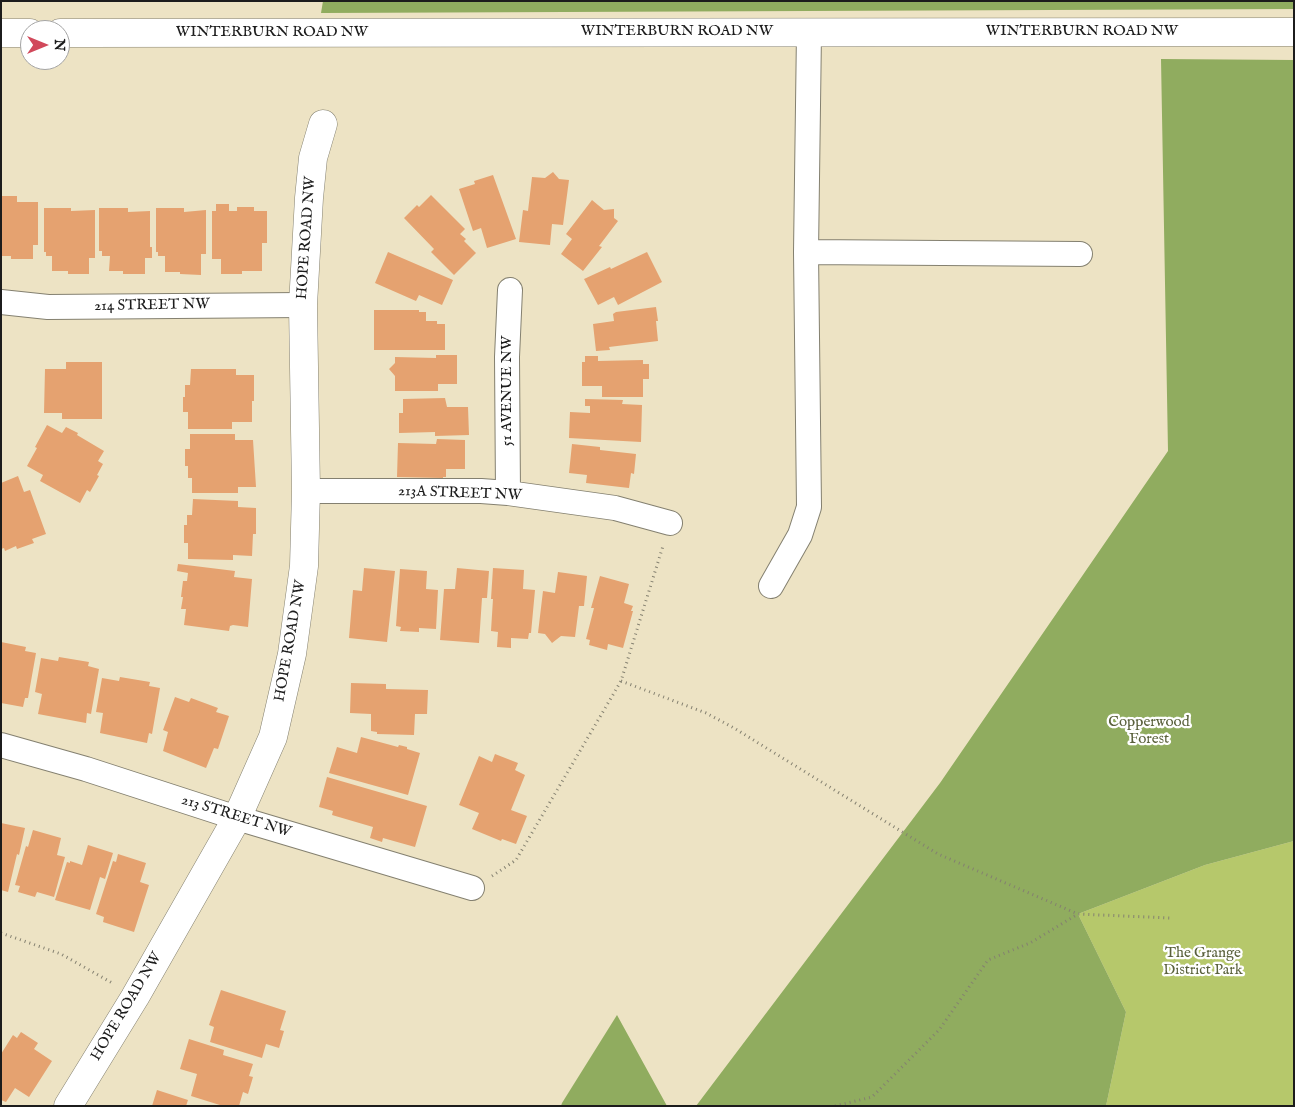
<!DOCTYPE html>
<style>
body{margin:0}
#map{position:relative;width:1295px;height:1107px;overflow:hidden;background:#ede3c4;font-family:"IM FELL English",serif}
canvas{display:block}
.frame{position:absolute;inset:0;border:2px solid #1c1c1c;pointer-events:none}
.north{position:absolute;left:20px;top:20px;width:50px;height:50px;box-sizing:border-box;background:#fff;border:1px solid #a4a4a4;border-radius:50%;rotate:90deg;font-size:14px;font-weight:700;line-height:20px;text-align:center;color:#1c1c1c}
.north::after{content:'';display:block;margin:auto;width:18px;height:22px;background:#d1495b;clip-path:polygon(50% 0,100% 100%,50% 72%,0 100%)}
</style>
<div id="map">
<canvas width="1295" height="1107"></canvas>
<div class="frame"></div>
<div class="north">N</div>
</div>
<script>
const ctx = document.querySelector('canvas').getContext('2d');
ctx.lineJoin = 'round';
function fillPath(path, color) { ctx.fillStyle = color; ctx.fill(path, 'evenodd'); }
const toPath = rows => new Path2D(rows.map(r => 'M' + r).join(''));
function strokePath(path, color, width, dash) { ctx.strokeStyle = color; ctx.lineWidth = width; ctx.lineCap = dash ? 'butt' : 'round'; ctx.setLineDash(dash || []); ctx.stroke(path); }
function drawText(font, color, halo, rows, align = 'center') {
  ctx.font = font + ' "IM FELL English",serif'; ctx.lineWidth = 4.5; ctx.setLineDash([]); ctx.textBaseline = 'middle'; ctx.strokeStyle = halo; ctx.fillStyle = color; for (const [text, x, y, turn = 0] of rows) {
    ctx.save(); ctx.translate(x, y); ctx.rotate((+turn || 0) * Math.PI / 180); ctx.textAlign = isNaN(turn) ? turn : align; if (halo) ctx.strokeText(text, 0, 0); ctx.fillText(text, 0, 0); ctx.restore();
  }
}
fillPath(toPath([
 [1294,841,1294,1106,1106,1106,1126,1012,1078,914,1205,865]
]), '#b6c86b');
fillPath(toPath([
 [323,1,1294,1,1294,9,321,13],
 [1161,59,1294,60,1294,841,1205,865,1078,914,1126,1012,1106,1106,696,1106,940,783,1168,451],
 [617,1015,667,1106,561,1106,562,1103]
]), '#90ac5f');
fillPath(toPath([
 [553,172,559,179,569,180,563,225,552,224,550,245,519,242,523,210,528,211,532,177,545,178],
 [493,175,516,239,487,248,481,228,473,231,459,189,475,184,474,181],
 [431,195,465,229,460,234,466,239,464,241,476,253,454,275,431,252,434,249,404,218,417,205,419,207],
 [1,196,17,196,17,202,38,202,38,245,33,245,33,259,11,259,11,256,1,256],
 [592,200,604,210,614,209,614,218,618,221,599,246,602,247,583,271,561,254,572,239,566,234],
 [216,204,229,204,229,211,237,211,237,207,254,207,254,211,267,211,267,243,262,243,262,271,242,271,242,274,221,274,221,259,212,259,212,211,216,211],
 [44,208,71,208,71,211,95,210,95,258,89,258,89,274,68,274,68,271,52,271,52,256,46,256,46,252,44,252],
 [99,208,128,208,128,212,150,211,150,247,152,247,152,258,145,258,145,274,123,274,123,271,109,271,110,256,102,256,102,251,99,251],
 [156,208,184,208,184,212,206,210,206,254,201,254,201,275,180,274,180,272,165,272,165,256,158,256,158,252,156,252],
 [388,252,453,280,442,305,419,295,416,301,375,283],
 [647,252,662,282,618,305,614,297,598,305,584,279,610,267,611,269],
 [656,307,658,321,656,321,658,341,609,347,610,350,596,351,593,324,614,321,613,314,616,312],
 [374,310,419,310,419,312,426,312,426,321,437,321,437,324,445,324,445,350,374,350],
 [436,355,457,355,457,384,438,384,438,391,395,391,395,376,389,369,395,363,395,357,436,358],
 [585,356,598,356,598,361,643,360,643,364,649,364,649,379,643,379,643,397,602,397,602,386,582,386,582,362,585,362],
 [66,362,102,362,102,419,62,419,62,413,44,413,45,369,66,369],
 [191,369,236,369,236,375,254,375,254,401,252,401,252,422,232,422,232,429,188,429,188,412,183,412,183,397,185,397,185,385,190,385],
 [445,398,447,407,468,407,469,435,435,436,435,432,399,433,399,413,403,413,403,399],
 [585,399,623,400,622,404,642,405,641,442,569,438,570,412,590,413,590,406,585,406],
 [47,425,62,433,66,427,78,433,77,435,104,451,98,461,103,464,97,475,99,476,90,492,87,490,80,503,40,481,43,475,27,466,37,448,35,447],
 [190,434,235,434,235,440,253,440,256,487,238,487,238,493,192,493,192,478,188,478,188,466,185,466,185,449,190,449],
 [437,439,465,440,465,469,446,469,446,477,443,477,443,478,397,477,398,443,436,444],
 [572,444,600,447,600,450,636,454,634,474,631,473,629,488,586,483,587,475,569,473],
 [18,476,24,492,30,490,46,534,32,539,34,543,17,549,16,546,5,551,4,548,1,549,1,483],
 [193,499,238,501,238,507,256,508,256,534,253,534,252,556,233,555,233,560,188,559,188,543,184,543,184,525,187,525,187,515,192,515],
 [178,564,235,571,234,577,252,579,248,627,233,625,230,626,229,631,184,625,186,609,181,609,183,597,181,597,183,581,187,581,188,573,177,571],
 [364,568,395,571,387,642,349,638,353,590,362,591],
 [457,568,489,571,487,598,482,598,479,643,440,640,444,589,455,589],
 [493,568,524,570,523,589,535,590,531,633,529,633,528,639,511,638,511,648,497,647,498,632,491,631,493,599,491,599],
 [400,569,427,571,426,589,438,590,436,629,419,628,419,632,400,631,401,627,396,626],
 [558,572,587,576,584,606,579,606,575,637,561,636,552,643,545,634,538,633,543,591,555,593],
 [600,576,629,584,624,603,633,606,631,611,633,611,623,648,608,644,607,650,589,645,590,640,586,639,594,608,591,608],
 [1,642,26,647,25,651,36,653,28,698,25,698,23,707,1,703],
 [59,657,89,662,88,666,99,669,91,714,87,713,86,723,38,714,42,694,35,692,41,658,58,661],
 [120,677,150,682,149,686,160,688,152,734,149,733,147,743,100,733,103,713,96,712,102,678,119,681],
 [351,683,386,684,386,689,428,690,427,714,415,714,414,735,377,734,377,732,371,731,371,714,350,713],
 [175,697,189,702,191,698,218,708,216,712,229,716,218,749,214,748,206,768,163,751,168,732,163,730],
 [361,737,398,747,399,745,407,747,407,749,420,753,408,795,329,773,337,747,357,753],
 [495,754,518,763,515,770,525,775,511,810,527,816,516,844,502,839,501,841,472,829,479,813,459,805,479,756,492,762],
 [327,777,427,806,415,847,383,838,382,842,370,838,373,827,332,815,333,811,319,807],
 [1,823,25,828,19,855,17,854,8,892,1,890],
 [33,830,61,838,57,855,65,857,54,897,37,892,35,897,18,892,20,886,15,885,26,846,28,847],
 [88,845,113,853,105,879,100,877,90,910,55,900,67,862,70,863,70,861,82,865],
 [118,854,146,863,140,882,149,885,134,932,103,922,104,917,96,914,113,861,116,862],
 [221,990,286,1011,280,1030,284,1031,279,1048,266,1044,262,1058,210,1042,214,1027,209,1025],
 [21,1032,38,1043,34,1049,52,1061,29,1097,15,1088,6,1102,1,1100,1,1054,13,1035,17,1038],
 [189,1039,224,1050,223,1055,253,1064,249,1076,253,1077,248,1094,243,1092,239,1106,223,1106,191,1096,197,1074,180,1069],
 [157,1090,188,1100,186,1106,152,1106]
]), '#e5a270');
const street = toPath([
 [806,252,1080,254],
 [1,302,48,307,303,305],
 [306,491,481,491,508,493,615,508,670,523],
 [508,493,507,357,510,290],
 [771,586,800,535,809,507,806,252,809,32],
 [1,745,86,769,237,818,472,888]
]);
const secondary = toPath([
 [1,33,30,33],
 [60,33,1294,32],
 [68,1106,135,997,237,818,273,737,292,654,304,566,306,491,303,305,309,198,313,158,323,124]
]);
strokePath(street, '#848070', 26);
strokePath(secondary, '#848070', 29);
strokePath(toPath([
 [621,681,706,713,734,728,938,854,1078,914],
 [492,876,516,860,621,681,663,546],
 [1,933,61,954,114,984],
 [835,1106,872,1097,939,1030,988,960,1030,943,1078,914,1170,918]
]), '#848070', 3, [1, 4]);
strokePath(street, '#fff', 24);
strokePath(secondary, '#fff', 28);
drawText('15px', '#1c1c1c', '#fff', [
 ["WINTERBURN ROAD NW",677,32],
 ["WINTERBURN ROAD NW",1082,32],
 ["WINTERBURN ROAD NW",272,33],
 ["HOPE ROAD NW",307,238,-86],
 ["214 STREET NW",152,306,-1],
 ["51 AVENUE NW",508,391,-90],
 ["213A STREET NW",460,494,2],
 ["HOPE ROAD NW",291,641,-80],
 ["213 STREET NW",236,817,17],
 ["HOPE ROAD NW",127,1007,-59]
]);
drawText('15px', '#5a613c', '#fff', [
 ["Copperwood",1149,723],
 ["Forest",1149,740],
 ["The Grange",1203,954],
 ["District Park",1203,971]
]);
</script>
